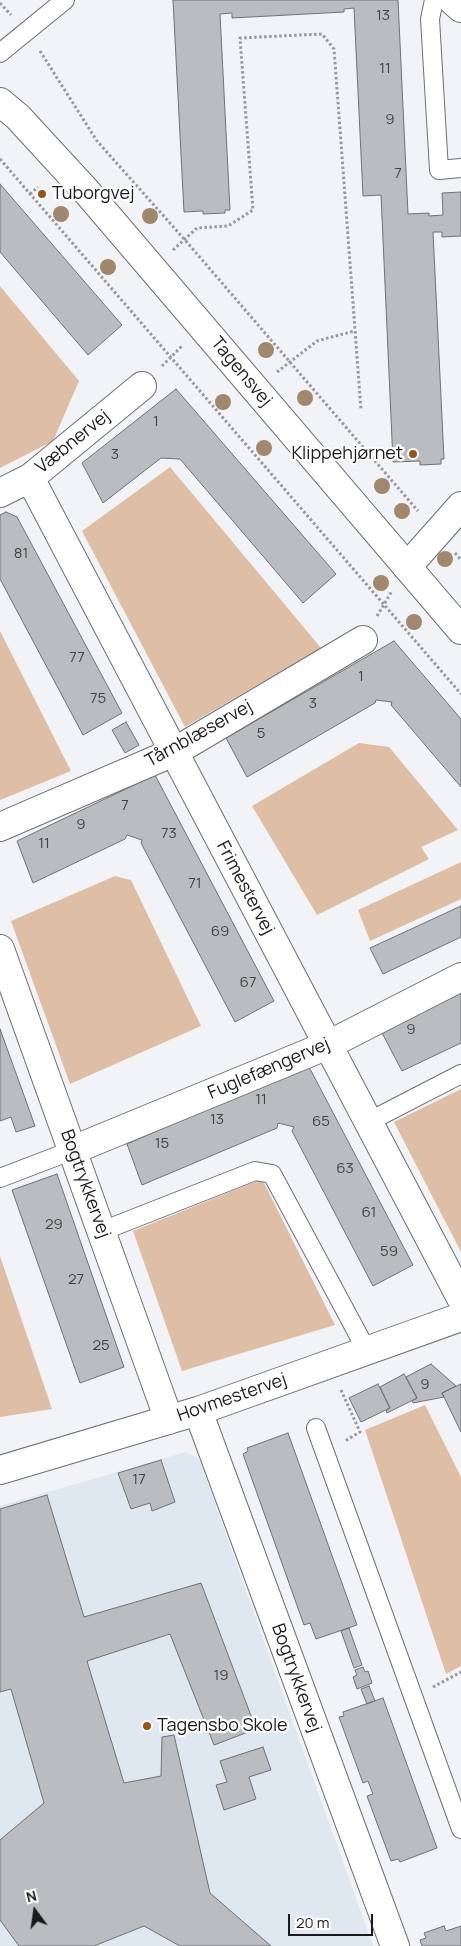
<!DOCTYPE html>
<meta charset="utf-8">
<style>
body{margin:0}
#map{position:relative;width:461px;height:1946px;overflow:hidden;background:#f1f3f7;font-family:Manrope,sans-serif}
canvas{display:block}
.north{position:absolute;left:10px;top:1886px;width:50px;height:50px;-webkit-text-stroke:4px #fff;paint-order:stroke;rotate:346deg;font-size:14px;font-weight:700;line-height:20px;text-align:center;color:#191a1b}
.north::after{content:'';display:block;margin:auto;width:18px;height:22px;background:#191a1b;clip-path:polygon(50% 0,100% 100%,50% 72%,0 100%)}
.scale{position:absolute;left:288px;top:1914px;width:85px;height:22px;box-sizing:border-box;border:2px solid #191a1b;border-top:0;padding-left:6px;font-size:15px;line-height:18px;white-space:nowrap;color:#191a1b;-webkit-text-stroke:4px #fff;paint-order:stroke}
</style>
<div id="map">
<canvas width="461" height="1946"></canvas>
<div class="north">N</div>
<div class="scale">20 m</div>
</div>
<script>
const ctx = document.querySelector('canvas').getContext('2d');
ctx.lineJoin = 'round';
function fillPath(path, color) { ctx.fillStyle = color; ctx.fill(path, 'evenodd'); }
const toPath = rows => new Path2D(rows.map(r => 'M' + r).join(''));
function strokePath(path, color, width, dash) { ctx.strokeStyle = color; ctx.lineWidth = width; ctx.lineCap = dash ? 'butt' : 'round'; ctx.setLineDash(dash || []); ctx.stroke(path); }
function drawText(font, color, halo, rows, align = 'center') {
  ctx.font = font + ' Manrope,sans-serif'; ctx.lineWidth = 4.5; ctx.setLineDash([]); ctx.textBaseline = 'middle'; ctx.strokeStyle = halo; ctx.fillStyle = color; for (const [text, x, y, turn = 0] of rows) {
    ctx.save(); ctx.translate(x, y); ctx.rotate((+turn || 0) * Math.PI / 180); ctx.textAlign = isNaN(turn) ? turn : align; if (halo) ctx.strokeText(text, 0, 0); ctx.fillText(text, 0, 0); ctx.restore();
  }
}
fillPath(toPath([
 [186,1452,199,1459,373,1946,0,1946,0,1506]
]), '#dfe7f1');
fillPath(toPath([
 [0,286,79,381,53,441,0,468],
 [170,467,321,648,185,727,82,531],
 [0,631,71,771,0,800],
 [359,743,389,747,458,830,421,847,429,859,317,915,252,806],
 [461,862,461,899,370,941,358,910],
 [115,876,131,880,201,1026,70,1084,11,921],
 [461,1089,461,1252,394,1122],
 [262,1179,335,1325,182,1371,133,1231],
 [0,1256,52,1409,0,1417],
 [425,1405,461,1477,461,1666,446,1674,365,1430]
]), '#debfa6');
const building = toPath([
 [173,0,398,0,408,214,429,213,429,216,443,215,442,193,461,192,461,236,442,237,442,232,433,232,444,459,441,459,441,464,420,465,420,461,393,462,381,195,363,196,354,8,344,9,344,12,232,18,232,13,220,14,230,210,225,210,225,213,203,214,203,211,184,212,173,0],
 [0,184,122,325,88,355,0,252,0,184],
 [176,389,336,574,303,603,180,459,161,458,103,503,82,463,176,389],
 [6,512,17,517,122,713,83,735,0,579,0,515,6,512],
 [394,641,461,719,461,787,391,705,392,702,376,700,375,703,247,777,226,738,394,641],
 [126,722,139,745,125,753,112,730,126,722],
 [155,775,274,1001,235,1022,141,843,142,840,127,835,125,839,33,883,17,841,155,775],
 [461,906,461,937,383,974,370,948,461,906],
 [461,993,461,1043,402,1071,381,1031,461,993],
 [0,1029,35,1126,16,1132,11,1117,0,1121,0,1029],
 [308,1065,413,1265,373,1286,292,1131,294,1127,278,1123,277,1128,142,1185,127,1144,308,1065],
 [57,1174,124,1367,80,1383,12,1190,57,1174],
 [431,1364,456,1386,442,1393,444,1397,413,1403,412,1401,417,1398,406,1377,431,1364],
 [404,1374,417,1398,387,1413,386,1410,390,1408,380,1387,404,1374],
 [378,1384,390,1408,361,1422,349,1398,378,1384],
 [461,1384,461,1432,442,1393,461,1384],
 [288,1433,357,1625,316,1639,310,1623,304,1625,243,1454,248,1451,247,1448,288,1433],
 [161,1460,175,1502,152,1511,150,1503,131,1509,118,1473,161,1460],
 [47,1495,84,1617,201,1583,256,1729,214,1745,170,1634,87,1661,124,1783,161,1776,162,1737,174,1735,210,1893,271,1946,180,1946,144,1926,94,1946,19,1946,0,1920,0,1840,44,1803,11,1689,0,1692,0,1509,47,1495],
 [349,1628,362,1665,354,1668,341,1631,349,1628],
 [363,1667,365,1672,368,1671,372,1683,357,1689,353,1677,357,1675,355,1670,363,1667],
 [369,1686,375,1701,367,1704,361,1689,369,1686],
 [383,1698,437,1848,400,1862,398,1859,391,1861,367,1796,373,1794,368,1781,363,1783,339,1717,344,1716,343,1712,383,1698],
 [263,1747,271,1770,249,1777,256,1799,224,1810,216,1785,227,1782,220,1761,263,1747],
 [444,1926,446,1931,461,1926,461,1946,422,1946,420,1940,426,1938,424,1933,444,1926]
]);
fillPath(building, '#babdc0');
strokePath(building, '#6f7275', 1);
const lane = toPath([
 [434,0,430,19,439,170,461,168],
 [0,53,65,0],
 [368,1122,461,1074],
 [0,1178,73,1150],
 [102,1231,255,1171,272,1174,367,1351],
 [316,1428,461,1829]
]);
const street = toPath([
 [452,0,461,8],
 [30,478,461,1298],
 [0,493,30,478,142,386],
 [407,567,461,506],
 [0,827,174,752,363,640],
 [0,949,169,1420],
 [73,1150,328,1045,461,977],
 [198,1411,395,1946],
 [0,1470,198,1411,461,1317]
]);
const secondary = toPath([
 [0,102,18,117,87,192,461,630]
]);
strokePath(lane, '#6e7073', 20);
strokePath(street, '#6e7073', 30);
strokePath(secondary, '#6e7073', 30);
strokePath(toPath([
 [0,3,11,15],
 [40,51,97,141,185,240,418,511],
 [0,159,461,694],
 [30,194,38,187],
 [173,250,197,228,228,226,253,210,240,38,322,34,334,49,361,410],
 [162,366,182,346],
 [277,372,317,341,354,331],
 [455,553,461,560],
 [377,616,392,591],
 [341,1390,360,1432,345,1441],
 [433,1687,461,1672]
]), '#97989b', 3, [2.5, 2.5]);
strokePath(lane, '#fff', 18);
strokePath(street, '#fff', 28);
strokePath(secondary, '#fff', 28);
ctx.fillStyle = '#a0886f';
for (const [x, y] of [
 [61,214],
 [150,216],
 [108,267],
 [266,350],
 [305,398],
 [223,402],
 [264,448],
 [382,486],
 [402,511],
 [445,559],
 [381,583],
 [414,622]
]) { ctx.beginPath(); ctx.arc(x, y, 8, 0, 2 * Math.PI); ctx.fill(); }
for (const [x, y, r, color] of [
 [42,194,5,"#93561a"],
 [413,454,5,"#93561a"],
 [147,1726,5,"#93561a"]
]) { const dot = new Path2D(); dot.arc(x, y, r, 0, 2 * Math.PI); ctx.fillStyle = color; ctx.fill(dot); strokePath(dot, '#fff', 2); }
drawText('15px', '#414344', null, [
 ["13",383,16],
 ["11",385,69],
 ["9",390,120],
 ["7",398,174],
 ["1",156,422],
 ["3",115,455],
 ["81",21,554],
 ["77",77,658],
 ["1",361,677],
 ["75",98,699],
 ["3",313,704],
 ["5",261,734],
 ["7",125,806],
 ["9",81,825],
 ["73",169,834],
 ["11",44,844],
 ["71",195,884],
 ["69",220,932],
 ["67",248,983],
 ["9",411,1030],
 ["11",261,1100],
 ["13",217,1120],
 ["65",321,1122],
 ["15",162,1144],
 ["63",345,1169],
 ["61",369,1213],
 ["29",54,1225],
 ["59",389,1252],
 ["27",76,1280],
 ["25",101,1346],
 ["9",425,1385],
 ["17",139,1480],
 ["19",221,1676]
]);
drawText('18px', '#191a1b', '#fff', [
 ["Tuborgvej",52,194],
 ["Klippehjørnet",403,454,"right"],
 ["Tagensbo Skole",157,1726]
], 'left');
drawText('18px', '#191a1b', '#fff', [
 ["Tagensvej",241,372,50],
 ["Væbnervej",73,442,-39],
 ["Tårnblæservej",199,734,-29],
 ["Frimestervej",245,888,62],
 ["Fuglefængervej",269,1069,-23],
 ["Bogtrykkervej",85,1184,70],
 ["Hovmestervej",232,1398,-19],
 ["Bogtrykkervej",296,1678,70]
]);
</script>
